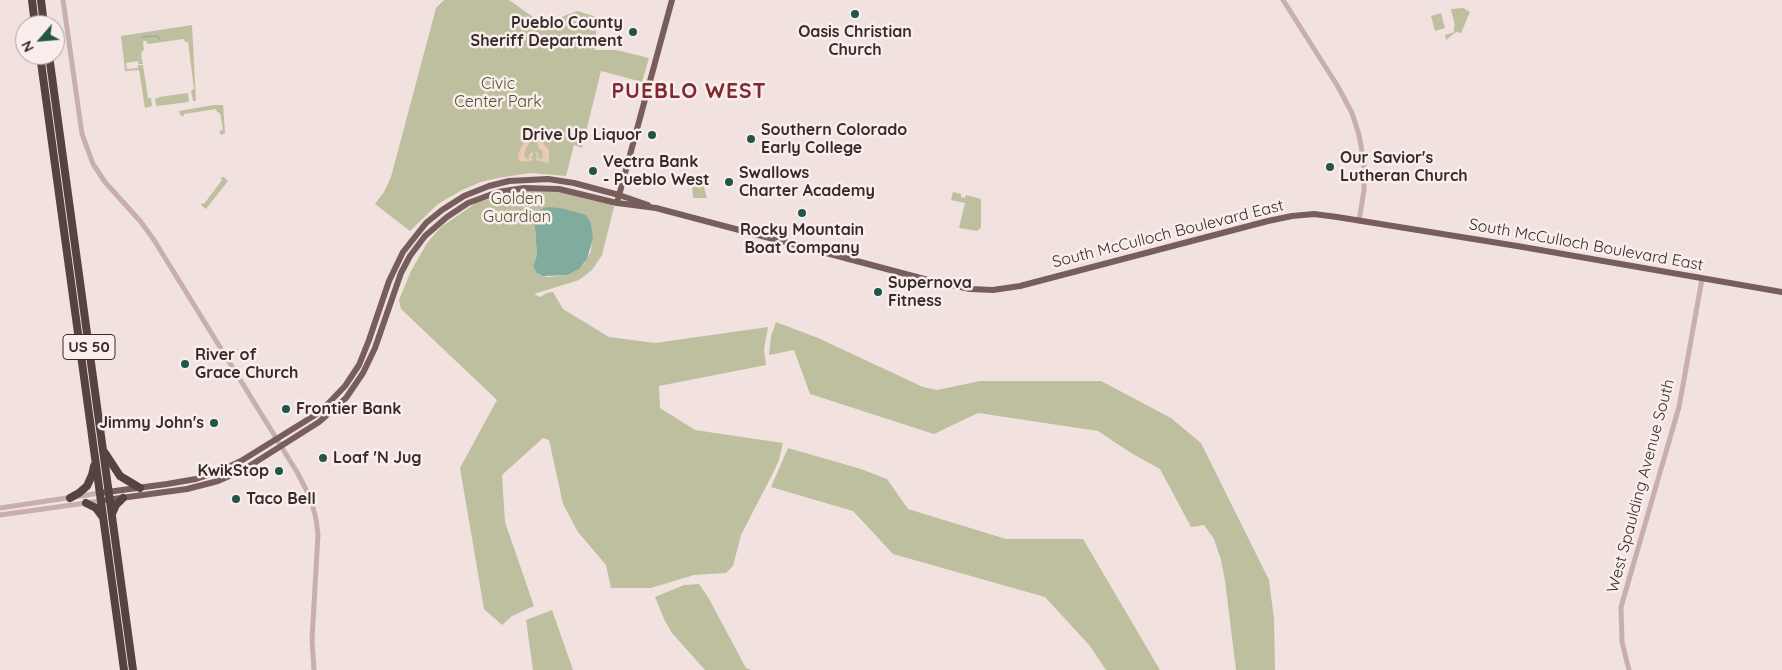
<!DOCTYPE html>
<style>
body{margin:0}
#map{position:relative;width:1782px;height:670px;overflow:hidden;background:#f1e2df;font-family:Quicksand,sans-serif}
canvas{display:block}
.north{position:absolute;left:15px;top:15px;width:50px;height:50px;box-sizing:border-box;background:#f9eeeb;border:1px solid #aba09e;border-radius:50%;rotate:243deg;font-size:14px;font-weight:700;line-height:20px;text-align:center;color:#372a2a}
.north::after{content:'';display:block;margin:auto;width:18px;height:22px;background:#225548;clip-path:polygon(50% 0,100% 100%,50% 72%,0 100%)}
</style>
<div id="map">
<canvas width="1782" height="670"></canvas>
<div class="north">N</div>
</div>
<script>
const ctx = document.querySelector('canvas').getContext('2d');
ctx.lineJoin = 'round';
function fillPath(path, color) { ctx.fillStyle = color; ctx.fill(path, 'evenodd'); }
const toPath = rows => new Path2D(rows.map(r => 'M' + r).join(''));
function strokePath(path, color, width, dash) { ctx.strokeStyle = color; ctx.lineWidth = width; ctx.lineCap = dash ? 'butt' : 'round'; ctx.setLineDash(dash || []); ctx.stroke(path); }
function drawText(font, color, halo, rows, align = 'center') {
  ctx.font = font + ' Quicksand,sans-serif'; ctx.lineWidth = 5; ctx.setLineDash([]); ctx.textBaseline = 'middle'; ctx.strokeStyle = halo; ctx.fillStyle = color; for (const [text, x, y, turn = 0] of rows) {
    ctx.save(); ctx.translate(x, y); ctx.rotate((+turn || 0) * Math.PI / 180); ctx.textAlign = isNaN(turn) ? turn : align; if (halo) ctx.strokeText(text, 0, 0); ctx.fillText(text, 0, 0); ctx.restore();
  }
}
fillPath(toPath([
 [444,0,509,0,543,24,577,11,597,17,595,50,616,50,649,58,642,82,601,71,582,148,574,145,566,176,530,173,498,178,481,182,462,190,438,204,410,231,375,204,384,192,391,177,436,8],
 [1463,8,1470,12,1461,33,1456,32,1446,40,1445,35,1454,32,1454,26,1455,26,1451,9],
 [1441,13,1445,28,1435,31,1431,16],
 [192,25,196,101,193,101,191,91,194,89,188,42,185,42,184,39,148,44,146,41,143,41,144,50,142,51,141,55,143,64,138,64,140,57,139,61,126,63,127,69,138,68,138,65,143,65,148,98,151,98,152,106,145,108,139,70,125,71,121,36],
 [188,93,189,101,188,102,157,106,156,105,155,98,158,99,159,97],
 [214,105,223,105,225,133,221,135,219,131,223,130,220,113,217,112,216,109,184,114,183,117,180,114,179,111],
 [224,177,228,181,206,209,202,206,201,203,204,204,222,180,220,178],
 [702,180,707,198,693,198,692,183],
 [544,188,612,204,614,207,602,255,592,270,579,280,534,294,540,297,547,293,553,292,563,309,609,337,655,343,768,327,764,349,766,365,659,386,660,408,695,430,783,443,779,460,772,475,741,535,733,566,726,573,694,575,651,588,611,588,606,565,578,532,563,504,549,440,543,438,502,475,505,522,534,606,512,616,502,625,484,609,460,468,497,400,401,309,399,300,411,271,427,243,441,227,476,203,520,190],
 [534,215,592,231,591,251,584,264,568,275,547,277,539,275,533,266,537,255],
 [953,192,961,194,961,197,965,198,966,195,981,199,981,228,977,231,959,228,965,203,951,200],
 [776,322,818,338,923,387,937,390,980,381,1101,381,1171,418,1201,443,1269,580,1274,619,1275,670,1236,670,1225,581,1221,560,1214,539,1204,525,1191,527,1160,469,1131,453,1098,431,978,413,934,434,810,394,794,350,769,355,771,336],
 [788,448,861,469,887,479,908,509,1006,539,1083,539,1160,670,1106,670,1090,646,1045,597,893,554,853,511,771,487],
 [699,584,708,597,746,668,751,670,705,670,672,633,665,621,655,597,684,585],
 [552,610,573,670,533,670,526,620]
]), '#bebf9f');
fillPath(toPath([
 [530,140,524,154,526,159,529,159,529,155,533,151,533,155,531,157,533,160,524,162,519,161,518,157,520,149,524,143],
 [537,140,543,143,549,150,549,163,536,160,537,156,535,152,538,153,539,159,542,159,543,155,542,151,538,147]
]), '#e9c9b8');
fillPath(toPath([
 [547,207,560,208,583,214,587,216,591,224,593,238,587,259,580,268,568,275,542,276,537,273,533,266,537,255,534,215,537,211]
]), '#80aca0');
strokePath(toPath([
 [142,37,158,36,160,40]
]), '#80aca0', 1);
strokePath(toPath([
 [63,0,82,134,93,164,105,182,141,222,154,240,297,472,311,499,316,519,318,534,312,640,314,670],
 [1283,0,1337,85,1352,113,1359,135,1364,163,1364,190,1359,221],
 [0,508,100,493],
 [0,515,100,501],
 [1629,670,1622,642,1621,607,1679,407,1702,279]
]), '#c8afab', 5);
strokePath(toPath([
 [618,199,672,0],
 [100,493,167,484,196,479,218,472,241,461,320,412,345,386,359,365,369,340,389,281,403,252,426,223,442,210,464,196,489,186,509,181,548,179,574,183,619,195,648,205],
 [106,500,187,489,218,481,243,470,319,422,346,398,363,373,375,348,401,273,410,256,425,236,447,217,468,203,498,192,524,188,559,189,617,203,656,208,932,281,970,289,993,290,1020,286,1268,221,1292,216,1314,214,1337,217,1517,246,1782,292]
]), '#775d5c', 6);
strokePath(toPath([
 [32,0,35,25],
 [41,0,44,25],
 [40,55,124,670],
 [49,55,133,670],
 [105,453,120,476,140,488],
 [70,498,79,493,87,486,92,475,94,466],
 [86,503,96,508,102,516],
 [112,514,116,505,123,498]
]), '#574242', 8);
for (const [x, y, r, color] of [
 [855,14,5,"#225548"],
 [633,32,5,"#225548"],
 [652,135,5,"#225548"],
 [751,139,5,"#225548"],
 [1330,167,5,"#225548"],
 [593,171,5,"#225548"],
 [729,182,5,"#225548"],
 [802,213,5,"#225548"],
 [878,292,5,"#225548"],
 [185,364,5,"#225548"],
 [286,409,5,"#225548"],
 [214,423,5,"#225548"],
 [323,458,5,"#225548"],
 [279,471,5,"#225548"],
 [236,499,5,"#225548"]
]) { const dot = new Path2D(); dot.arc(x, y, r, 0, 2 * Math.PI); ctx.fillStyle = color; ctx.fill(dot); strokePath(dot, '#f9eeeb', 2); }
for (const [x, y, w] of [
 [89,347,52]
]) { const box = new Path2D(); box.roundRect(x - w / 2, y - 12.5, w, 25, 4); ctx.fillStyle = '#f9eeeb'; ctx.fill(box); strokePath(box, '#372a2a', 1); }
drawText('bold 15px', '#372a2a', null, [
 ["US 50",89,347]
]);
drawText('bold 16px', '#372a2a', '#f9eeeb', [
 ["Pueblo County",623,23,"right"],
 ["Sheriff Department",623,41,"right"],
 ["Oasis Christian",855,32,"center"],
 ["Church",855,50,"center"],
 ["Southern Colorado",761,130],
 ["Early College",761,148],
 ["Drive Up Liquor",642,135,"right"],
 ["Our Savior's",1340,158],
 ["Lutheran Church",1340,176],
 ["Vectra Bank",603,162],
 ["- Pueblo West",603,180],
 ["Swallows",739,173],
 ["Charter Academy",739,191],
 ["Rocky Mountain",802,230,"center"],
 ["Boat Company",802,248,"center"],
 ["Supernova",888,283],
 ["Fitness",888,301],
 ["River of",195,355],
 ["Grace Church",195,373],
 ["Frontier Bank",296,409],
 ["Jimmy John's",204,423,"right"],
 ["Loaf 'N Jug",333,458],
 ["KwikStop",269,471,"right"],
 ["Taco Bell",246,499]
], 'left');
drawText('16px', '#51532f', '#f9eeeb', [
 ["Civic",498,84],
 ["Center Park",498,102],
 ["Golden",517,199],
 ["Guardian",517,217]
]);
drawText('16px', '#372a2a', '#f9eeeb', [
 ["South McCulloch Boulevard East",1168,234,-14],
 ["South McCulloch Boulevard East",1586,245,10],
 ["West Spaulding Avenue South",1641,486,-75]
]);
ctx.letterSpacing = '1px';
drawText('bold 21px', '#7f2930', '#f9eeeb', [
 ["PUEBLO WEST",689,92]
]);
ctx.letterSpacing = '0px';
</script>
